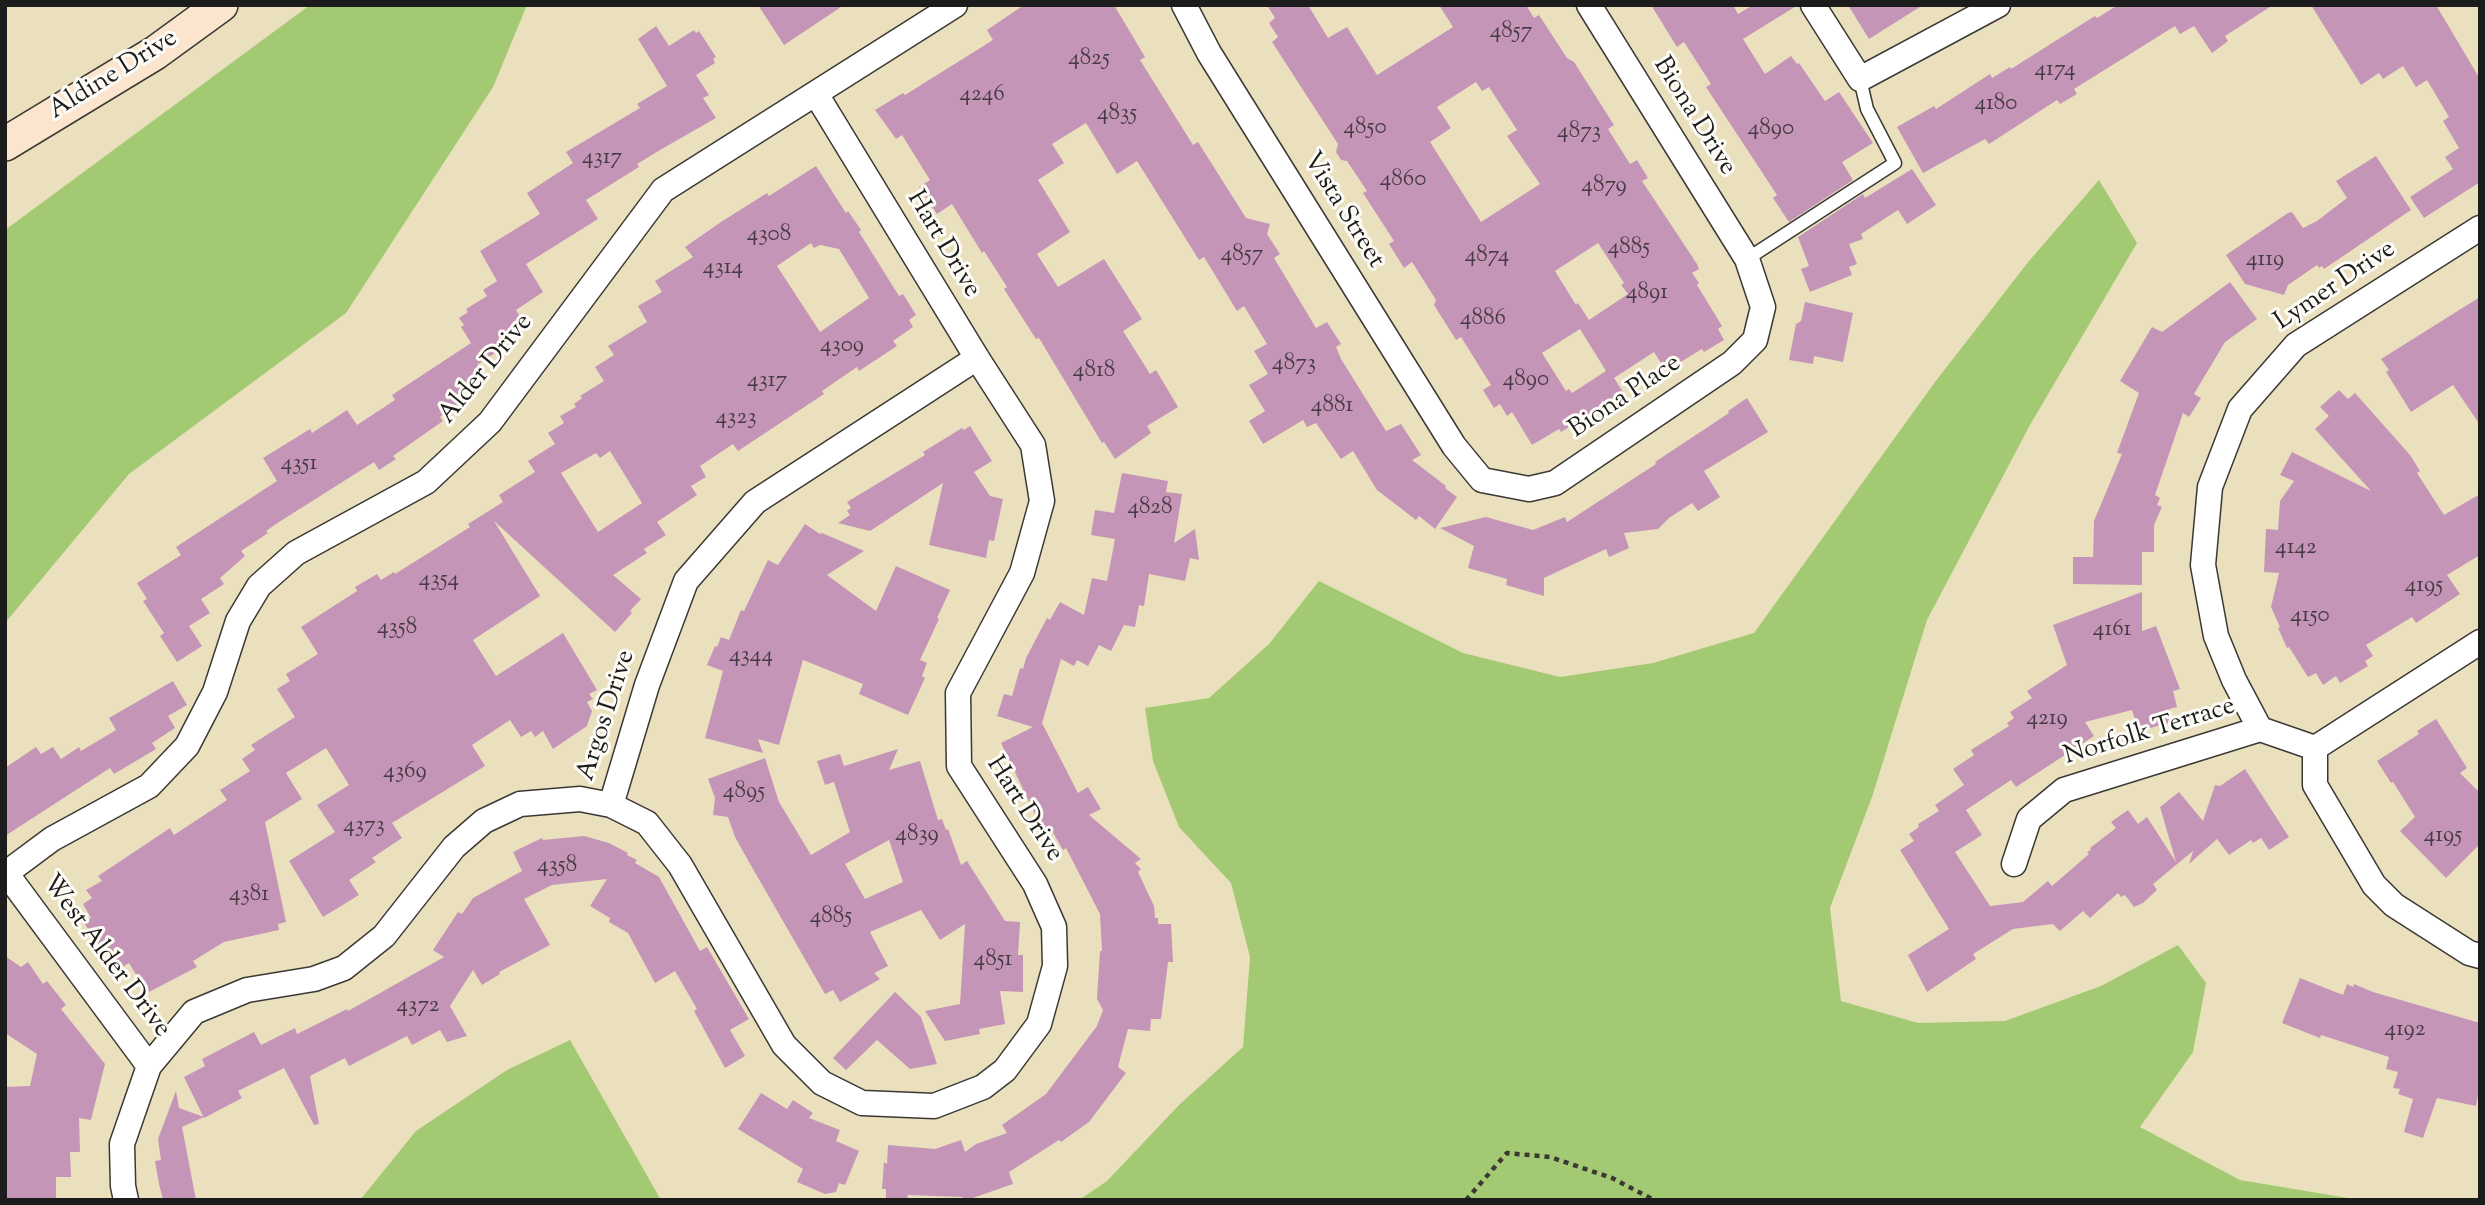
<!DOCTYPE html>
<style>
body{margin:0}
#map{position:relative;width:2485px;height:1205px;overflow:hidden;background:#ebe0be;font-family:"Sorts Mill Goudy",serif}
canvas{display:block}
.frame{position:absolute;inset:0;border:7px solid #1c1c1c;pointer-events:none}
</style>
<div id="map">
<canvas width="2485" height="1205"></canvas>
<div class="frame"></div>
</div>
<script>
const ctx = document.querySelector('canvas').getContext('2d');
ctx.lineJoin = 'round';
function fillPath(path, color) { ctx.fillStyle = color; ctx.fill(path, 'evenodd'); }
const toPath = rows => new Path2D(rows.map(r => 'M' + r).join(''));
function strokePath(path, color, width, dash) { ctx.strokeStyle = color; ctx.lineWidth = width; ctx.lineCap = dash ? 'butt' : 'round'; ctx.setLineDash(dash || []); ctx.stroke(path); }
function drawText(font, color, halo, rows, align = 'center') {
  ctx.font = font + ' "Sorts Mill Goudy",serif'; ctx.lineWidth = 6; ctx.setLineDash([]); ctx.textBaseline = 'middle'; ctx.strokeStyle = halo; ctx.fillStyle = color; for (const [text, x, y, turn = 0] of rows) {
    ctx.save(); ctx.translate(x, y); ctx.rotate((+turn || 0) * Math.PI / 180); ctx.textAlign = isNaN(turn) ? turn : align; if (halo) ctx.strokeText(text, 0, 0); ctx.fillText(text, 0, 0); ctx.restore();
  }
}
fillPath(toPath([
 [310,5,527,5,493,87,346,313,129,474,5,623,5,230],
 [2099,180,2137,243,2030,425,1927,620,1872,797,1830,908,1841,1001,1918,1023,2005,1021,2101,986,2178,945,2206,983,2193,1052,2140,1127,2240,1180,2360,1200,1079,1200,1107,1181,1180,1104,1243,1047,1250,957,1231,883,1179,827,1153,761,1145,708,1209,698,1269,644,1319,581,1463,653,1560,677,1653,663,1754,633,1935,382,2029,261],
 [570,1040,661,1200,360,1200,416,1131,507,1070]
]), '#a4c973');
fillPath(toPath([
 [758,5,844,5,784,45],
 [1024,5,1114,5,1145,57,1140,60,1193,145,1198,142,1246,218,1270,224,1267,234,1280,254,1274,258,1316,328,1327,322,1341,344,1336,347,1341,359,1386,431,1401,424,1421,455,1412,460,1446,486,1445,488,1457,497,1435,529,1419,516,1416,520,1377,490,1353,451,1341,459,1316,423,1307,427,1303,420,1263,444,1249,421,1265,411,1249,385,1268,374,1254,351,1267,344,1244,306,1237,311,1204,257,1199,260,1137,161,1117,174,1086,123,1052,144,1064,163,1038,180,1070,232,1037,254,1058,287,1104,259,1142,319,1123,331,1150,374,1156,370,1178,407,1147,426,1151,433,1115,459,1104,442,1102,443,1039,338,1036,339,1004,289,1007,287,984,251,982,253,952,204,937,214,919,187,930,180,902,135,896,139,875,110,903,93,905,95,993,40,987,30],
 [1267,5,1308,5,1328,38,1347,27,1377,75,1453,27,1439,5,1526,5,1534,18,1539,15,1567,58,1574,62,1614,125,1608,129,1630,164,1637,160,1648,178,1642,181,1697,264,1699,269,1692,273,1699,283,1697,285,1722,326,1718,329,1724,340,1704,352,1702,349,1666,371,1654,352,1614,378,1625,395,1576,426,1574,424,1561,432,1559,429,1532,445,1512,412,1507,416,1500,404,1494,408,1483,390,1491,385,1461,337,1456,340,1434,305,1436,300,1412,262,1404,268,1389,244,1394,241,1363,193,1367,191,1347,161,1341,160,1336,152,1338,144,1272,42,1278,37,1269,23,1275,18],
 [1476,82,1482,91,1489,87,1517,130,1507,136,1540,184,1481,222,1430,142,1451,128,1437,107],
 [1598,243,1624,283,1621,285,1628,294,1589,320,1578,303,1576,305,1555,271],
 [1580,329,1606,371,1572,393,1569,389,1566,391,1542,353],
 [1651,5,1733,5,1738,14,1753,5,1798,5,1743,39,1765,74,1791,56,1797,64,1799,63,1825,101,1839,92,1873,143,1842,162,1853,180,1789,222,1773,198,1777,195,1706,87,1711,84,1684,42,1677,47],
 [1848,5,1923,5,1869,39],
 [2118,5,2273,5,2225,36,2228,41,2212,53,2194,26,2180,34,2175,26,2074,89,2077,94,2060,104,2057,100,1989,144,1985,139,1923,173,1897,127,1934,106,1936,109,1990,74,1992,78,2010,67,2011,69,2095,16,2097,18],
 [2311,5,2436,5,2480,79,2480,182,2424,218,2410,197,2453,169,2445,157,2459,148,2443,121,2449,117,2427,80,2416,87,2403,66,2383,79,2379,73,2361,85],
 [656,26,669,46,694,30,696,33,699,31,716,57,713,59,715,63,696,75,709,95,703,98,716,118,660,150,637,164,639,167,586,200,598,219,526,264,543,292,516,310,523,321,498,338,504,347,477,365,486,378,464,392,461,397,464,402,440,417,443,421,393,456,396,459,379,470,374,462,279,522,266,531,268,533,241,551,245,556,220,578,224,584,201,599,210,613,189,626,202,646,177,662,160,636,164,633,143,601,147,599,137,583,181,555,176,547,277,481,263,458,310,429,312,433,347,410,357,425,395,400,392,395,471,343,461,327,464,325,459,318,468,312,466,309,487,296,483,290,497,281,480,251,540,214,527,193,573,163,566,152,640,108,637,104,667,86,638,39],
 [2376,156,2411,210,2324,269,2322,266,2319,268,2317,265,2288,285,2284,295,2245,284,2226,255,2288,213,2292,212,2303,228,2317,221,2347,198,2336,181],
 [816,166,846,213,848,211,861,230,859,232,899,296,903,294,916,315,909,320,913,327,893,341,897,346,859,371,857,367,822,391,824,394,738,451,733,444,700,466,706,477,691,486,697,495,657,522,666,535,644,549,647,553,613,575,641,599,630,611,632,613,615,632,494,521,540,596,473,640,496,676,563,633,597,690,589,694,593,699,587,702,592,711,587,726,553,749,543,731,535,737,531,731,521,737,510,720,472,745,485,766,392,823,402,838,372,858,376,862,349,880,359,895,323,917,289,861,335,832,317,805,349,785,326,748,286,773,302,799,265,822,286,922,278,924,279,930,224,942,193,961,197,967,147,993,129,963,117,970,101,942,98,944,84,923,91,918,83,904,92,898,86,890,102,881,98,876,170,828,174,835,227,800,220,790,250,771,242,759,255,750,251,745,295,717,277,689,290,681,286,674,318,654,301,627,357,591,355,587,377,574,381,580,394,572,395,574,470,527,468,524,503,502,499,495,535,472,528,461,555,444,548,433,564,423,560,416,576,407,574,404,582,398,580,396,604,381,595,367,614,355,608,346,647,322,638,306,662,292,655,281,693,257,685,247,721,222,767,193,769,196],
 [811,243,814,248,820,245,839,249,869,298,820,332,777,266],
 [610,451,642,503,598,532,561,473,596,453,600,458],
 [1912,169,1936,205,1907,224,1898,210,1861,234,1863,239,1849,244,1857,264,1849,267,1852,275,1810,292,1801,269,1809,266,1798,237,1863,194,1865,198],
 [2230,282,2257,319,2225,342,2194,394,2201,398,2189,417,2183,413,2155,495,2160,498,2157,505,2162,507,2154,525,2154,552,2142,552,2142,585,2073,584,2073,557,2093,557,2094,521,2122,454,2117,453,2139,393,2120,381,2152,327,2162,332],
 [2480,297,2480,425,2453,385,2411,412,2386,372,2389,370,2381,359],
 [1805,302,1853,313,1843,362,1814,356,1813,364,1789,360,1796,324,1801,321],
 [2339,390,2348,399,2355,393,2410,455,2420,471,2417,473,2444,515,2480,494,2480,555,2447,575,2460,594,2416,623,2412,617,2366,645,2373,656,2365,661,2368,666,2340,683,2336,676,2323,685,2316,673,2308,677,2289,647,2287,648,2278,628,2280,627,2271,607,2279,573,2264,572,2266,529,2278,530,2280,501,2294,481,2280,475,2292,452,2371,491,2315,429,2329,416,2320,407],
 [1747,398,1768,432,1704,471,1720,497,1698,511,1692,503,1669,518,1658,529,1624,533,1629,548,1609,557,1606,549,1544,578,1544,596,1506,585,1507,579,1468,568,1474,546,1440,528,1486,517,1533,530,1565,517,1567,522,1656,464,1655,462,1729,413,1728,411],
 [970,426,992,461,974,472,990,496,1003,499,994,541,989,540,986,558,929,545,943,483,870,531,838,523,850,515,847,511,851,508,847,502,925,455,923,452,962,428,964,430],
 [1122,473,1168,481,1166,492,1182,494,1174,543,1195,529,1199,560,1190,558,1185,581,1149,574,1144,606,1139,605,1135,627,1124,625,1111,651,1099,645,1088,666,1077,660,1074,666,1061,659,1042,723,1078,793,1088,787,1101,809,1089,815,1141,859,1135,863,1141,869,1138,872,1154,906,1155,918,1158,918,1158,924,1171,924,1173,962,1168,962,1161,1019,1151,1019,1150,1031,1128,1029,1118,1067,1126,1073,1089,1122,1061,1142,1059,1140,1009,1172,1013,1184,967,1200,962,1197,908,1195,907,1200,886,1200,886,1189,882,1189,884,1162,887,1164,888,1145,935,1149,961,1140,965,1152,976,1144,1007,1133,1002,1125,1046,1094,1097,1026,1103,1010,1097,999,1100,951,1102,951,1100,914,1066,848,1063,850,1052,831,1045,835,1001,743,1033,727,997,716,1004,694,1012,696,1020,668,1023,669,1026,658,1047,618,1050,620,1060,602,1084,615,1092,578,1107,581,1115,539,1091,535,1095,510,1114,513],
 [805,524,820,534,822,533,864,551,827,575,876,611,896,566,950,590,937,618,939,619,920,660,927,663,922,676,925,678,908,715,859,694,863,684,803,660,779,745,758,739,763,753,705,738,723,671,707,665,715,646,717,647,721,637,729,640,741,610,744,611,768,560,778,565],
 [2142,592,2142,631,2156,626,2180,689,2173,691,2177,707,2169,709,2172,722,2147,729,2138,729,2132,710,2085,722,2094,736,2016,787,2011,780,1966,810,1982,835,1955,852,1990,906,2023,902,2048,881,2052,886,2089,854,2087,852,2091,850,2090,848,2116,828,2111,822,2128,810,2138,824,2147,817,2176,862,2160,807,2179,792,2203,821,2215,785,2220,786,2245,769,2289,837,2269,850,2261,838,2253,843,2251,840,2229,855,2217,839,2189,864,2193,851,2153,884,2157,890,2143,903,2134,907,2125,895,2121,897,2118,893,2090,918,2083,911,2060,931,2053,924,2013,929,1973,954,1976,959,1927,992,1908,955,1949,929,1900,850,1914,841,1909,834,1919,827,1918,824,1939,811,1935,805,1964,785,1953,769,1974,755,1971,750,2009,726,2007,723,2014,718,2010,712,2032,698,2027,691,2067,665,2053,625],
 [173,681,187,705,168,716,175,728,152,743,156,749,114,774,110,768,5,836,5,768,36,747,41,754,53,747,61,759,79,747,81,751,116,730,109,718],
 [2436,719,2467,768,2460,773,2480,793,2480,844,2446,878,2400,831,2415,817,2393,782,2391,783,2377,761,2419,734,2417,731],
 [898,749,889,770,920,761,938,820,942,819,946,830,948,829,961,865,967,861,1005,921,1020,922,1018,955,1023,955,1023,992,1000,991,1005,1024,979,1029,980,1034,945,1041,925,1011,960,1004,965,924,940,940,921,910,870,932,888,966,874,973,880,979,840,1002,833,990,825,994,749,862,735,837,728,817,713,815,715,798,708,779,765,758,779,802,811,855,850,832,834,782,825,785,817,761,840,754,844,766],
 [889,840,903,882,865,899,845,864],
 [584,836,609,843,628,853,627,855,637,860,635,863,659,877,700,951,707,947,749,1019,730,1030,745,1056,725,1068,694,1011,697,1009,675,971,655,983,628,933,609,922,610,918,590,906,607,879,552,885,524,899,550,945,499,972,500,974,482,985,473,970,450,1006,467,1036,447,1042,440,1030,412,1045,407,1036,349,1066,345,1058,310,1076,319,1124,314,1125,284,1068,238,1091,242,1098,204,1118,184,1077,205,1066,202,1059,254,1032,261,1045,295,1028,297,1034,347,1009,348,1011,444,957,433,950,458,912,462,914,473,898,522,871,513,852,542,838,543,840],
 [5,956,21,967,28,962,43,984,47,981,66,1005,61,1009,105,1064,91,1120,79,1118,80,1152,70,1152,71,1177,56,1177,56,1200,5,1200,5,1087,30,1086,37,1054,5,1033],
 [2300,978,2343,995,2347,984,2353,987,2354,984,2373,992,2480,1023,2480,1085,2476,1106,2437,1098,2423,1138,2404,1132,2413,1099,2398,1094,2400,1089,2393,1088,2398,1072,2386,1069,2389,1057,2321,1035,2320,1038,2282,1023],
 [895,992,921,1017,937,1064,910,1069,877,1040,846,1070,833,1058],
 [176,1091,179,1108,204,1117,182,1127,196,1200,163,1200,159,1184,155,1161,161,1160,158,1139],
 [761,1093,787,1109,793,1100,813,1113,809,1118,840,1130,836,1141,859,1151,845,1185,839,1183,836,1192,825,1194,797,1182,803,1169,738,1129]
]), '#c595b7');
const lane = toPath([
 [1747,259,1895,163,1867,109,1860,79]
]);
const street = toPath([
 [1184,5,1209,53,1454,446,1482,480,1529,489,1555,483,1732,363,1755,340,1763,307,1747,259,1589,5],
 [1813,5,1860,79,1998,5],
 [2260,729,2234,680,2216,636,2203,565,2210,487,2240,409,2296,345,2480,228],
 [2315,748,2315,785,2374,885,2394,905,2469,953,2480,956],
 [2315,748,2480,642],
 [611,805,647,823,680,865,784,1045,822,1083,862,1103,934,1106,983,1087,1005,1070,1039,1024,1055,966,1054,927,1035,884,959,766,958,693,1022,573,1042,501,1033,445,977,358,816,94],
 [2014,864,2029,819,2064,790,2260,729,2315,748],
 [6,873,149,1066,122,1144,123,1186,126,1200],
 [5,874,52,839,149,786,187,746,215,692,238,621,259,586,296,553,426,482,490,422,663,190,955,5],
 [149,1066,194,1012,247,990,314,979,344,968,384,936,454,847,484,821,520,804,580,799,611,805,647,685,686,581,755,502,977,358]
]);
const secondary = toPath([
 [5,144,155,53,221,5]
]);
strokePath(lane, '#3b3934', 15);
strokePath(street, '#3b3934', 27);
strokePath(secondary, '#3b3934', 36);
strokePath(toPath([
 [1466,1200,1507,1153,1550,1157,1612,1178,1654,1200]
]), '#3b3934', 4.5, [5, 5]);
strokePath(lane, '#fff', 12);
strokePath(street, '#fff', 24);
strokePath(secondary, '#fce5cf', 33);
drawText('23px', '#463a43', null, [
 ["4857",1511,33],
 ["4825",1089,60],
 ["4174",2055,71],
 ["4246",982,96],
 ["4180",1996,105],
 ["4835",1117,115],
 ["4850",1365,129],
 ["4890",1771,130],
 ["4873",1579,133],
 ["4317",602,159],
 ["4860",1403,181],
 ["4879",1604,187],
 ["4308",769,236],
 ["4885",1629,249],
 ["4857",1242,256],
 ["4874",1487,257],
 ["4119",2265,261],
 ["4314",723,269],
 ["4891",1647,294],
 ["4886",1483,320],
 ["4309",842,347],
 ["4873",1294,365],
 ["4818",1094,372],
 ["4890",1526,381],
 ["4317",767,382],
 ["4881",1332,407],
 ["4323",736,419],
 ["4351",299,465],
 ["4828",1150,509],
 ["4142",2296,549],
 ["4354",439,581],
 ["4195",2424,587],
 ["4150",2310,617],
 ["4358",397,629],
 ["4161",2112,631],
 ["4344",751,657],
 ["4219",2047,720],
 ["4369",405,773],
 ["4895",744,793],
 ["4373",364,827],
 ["4839",917,836],
 ["4195",2443,837],
 ["4358",557,867],
 ["4381",249,896],
 ["4885",831,918],
 ["4851",993,961],
 ["4372",418,1007],
 ["4192",2405,1031]
]);
drawText('26px', '#1c1c1c', '#fdfcf7', [
 ["Aldine Drive",114,76,-32],
 ["Biona Drive",1693,117,58],
 ["Vista Street",1342,211,58],
 ["Hart Drive",942,245,59],
 ["Lymer Drive",2336,287,-34],
 ["Alder Drive",487,370,-51],
 ["Biona Place",1626,398,-34],
 ["Argos Drive",608,716,-72],
 ["Norfolk Terrace",2150,733,-17],
 ["Hart Drive",1023,810,57],
 ["West Alder Drive",105,957,53]
]);
</script>
